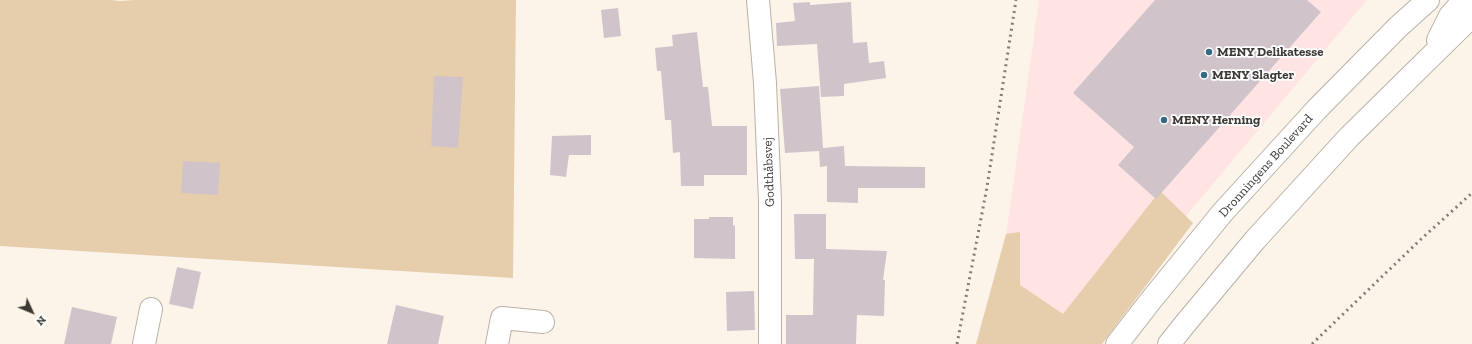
<!DOCTYPE html>
<meta charset="utf-8">
<style>
body{margin:0}
#map{position:relative;width:1472px;height:344px;overflow:hidden;background:#fcf4e9;font-family:"Zilla Slab",serif}
canvas{display:block}
.north{position:absolute;left:12px;top:292px;width:40px;height:40px;-webkit-text-stroke:3px #fff;paint-order:stroke;rotate:134deg;font-size:11px;font-weight:700;line-height:16px;text-align:center;color:#3c3935}
.north::after{content:'';display:block;margin:auto;width:14px;height:18px;background:#3c3935;clip-path:polygon(50% 0,100% 100%,50% 72%,0 100%)}
</style>
<div id="map">
<canvas width="1472" height="344"></canvas>
<div class="north">N</div>
</div>
<script>
const ctx = document.querySelector('canvas').getContext('2d');
ctx.lineJoin = 'round';
function fillPath(path, color) { ctx.fillStyle = color; ctx.fill(path, 'evenodd'); }
const toPath = rows => new Path2D(rows.map(r => 'M' + r).join(''));
function strokePath(path, color, width, dash) { ctx.strokeStyle = color; ctx.lineWidth = width; ctx.lineCap = dash ? 'butt' : 'round'; ctx.setLineDash(dash || []); ctx.stroke(path); }
function drawText(font, color, halo, rows, align = 'center') {
  ctx.font = font + ' "Zilla Slab",serif'; ctx.lineWidth = 3.5; ctx.setLineDash([]); ctx.textBaseline = 'middle'; ctx.strokeStyle = halo; ctx.fillStyle = color; for (const [text, x, y, turn = 0] of rows) {
    ctx.save(); ctx.translate(x, y); ctx.rotate((+turn || 0) * Math.PI / 180); ctx.textAlign = isNaN(turn) ? turn : align; if (halo) ctx.strokeText(text, 0, 0); ctx.fillText(text, 0, 0); ctx.restore();
  }
}
fillPath(toPath([
 [1039,0,1367,0,1079,344,999,285]
]), '#ffe4e3');
fillPath(toPath([
 [0,0,112,0,120,1,134,0,516,0,513,278,0,246],
 [1160,191,1193,223,1102,344,976,344,1006,234,1020,232,1020,285,1063,314]
]), '#e6cdab');
fillPath(toPath([
 [1155,0,1307,0,1321,12,1156,199,1118,165,1134,147,1073,93],
 [810,2,810,5,851,2,853,43,867,42,869,63,884,61,886,78,844,84,844,96,821,97,817,44,777,46,776,23,795,21,793,3],
 [618,8,621,36,604,38,601,10],
 [697,32,703,87,708,87,712,126,747,126,747,175,704,175,704,186,681,186,680,152,673,153,671,120,665,120,661,71,657,71,655,48,673,46,672,35],
 [434,76,463,77,458,148,431,146],
 [819,86,823,148,844,146,845,166,925,167,925,188,858,188,858,203,827,202,827,166,820,167,819,151,785,153,780,89],
 [591,135,591,155,569,155,566,177,550,175,552,136],
 [183,161,220,163,218,195,181,193],
 [794,214,826,214,826,249,887,251,883,280,885,280,884,316,857,315,856,344,786,344,786,315,813,315,814,259,795,259],
 [709,217,733,217,733,226,735,225,735,259,694,258,694,219,709,219],
 [177,267,201,272,193,309,169,304],
 [754,291,755,330,727,331,726,292],
 [396,305,444,316,438,344,387,344],
 [72,307,117,317,111,344,64,344]
]), '#d0c4ca');
const street = toPath([
 [758,0,765,83,770,201,770,344],
 [144,344,151,309],
 [497,344,502,318,543,322]
]);
const secondary = toPath([
 [1438,40,1450,16,1464,0],
 [1117,344,1152,299,1223,212,1317,109,1398,27,1428,0],
 [1169,344,1185,324,1255,240,1349,137,1472,16]
]);
strokePath(street, '#b9b1a7', 24);
strokePath(secondary, '#b9b1a7', 24);
strokePath(street, '#fff', 22);
strokePath(secondary, '#fff', 22);
strokePath(toPath([
 [957,344,987,187,1016,0],
 [1312,344,1419,241,1472,193]
]), '#817d76', 3, [2, 4]);
for (const [x, y, r, color] of [
 [1209,52,4,"#326a84"],
 [1204,75,4,"#326a84"],
 [1164,120,4,"#326a84"]
]) { const dot = new Path2D(); dot.arc(x, y, r, 0, 2 * Math.PI); ctx.fillStyle = color; ctx.fill(dot); strokePath(dot, '#fff', 1.5); }
drawText('bold 13px', '#3c3935', '#fff', [
 ["MENY Delikatesse",1217,52],
 ["MENY Slagter",1212,75],
 ["MENY Herning",1172,120]
], 'left');
drawText('13px', '#3c3935', '#fff', [
 ["Dronningens Boulevard",1266,166,-48],
 ["Godthåbsvej",769,172,-92]
]);
</script>
